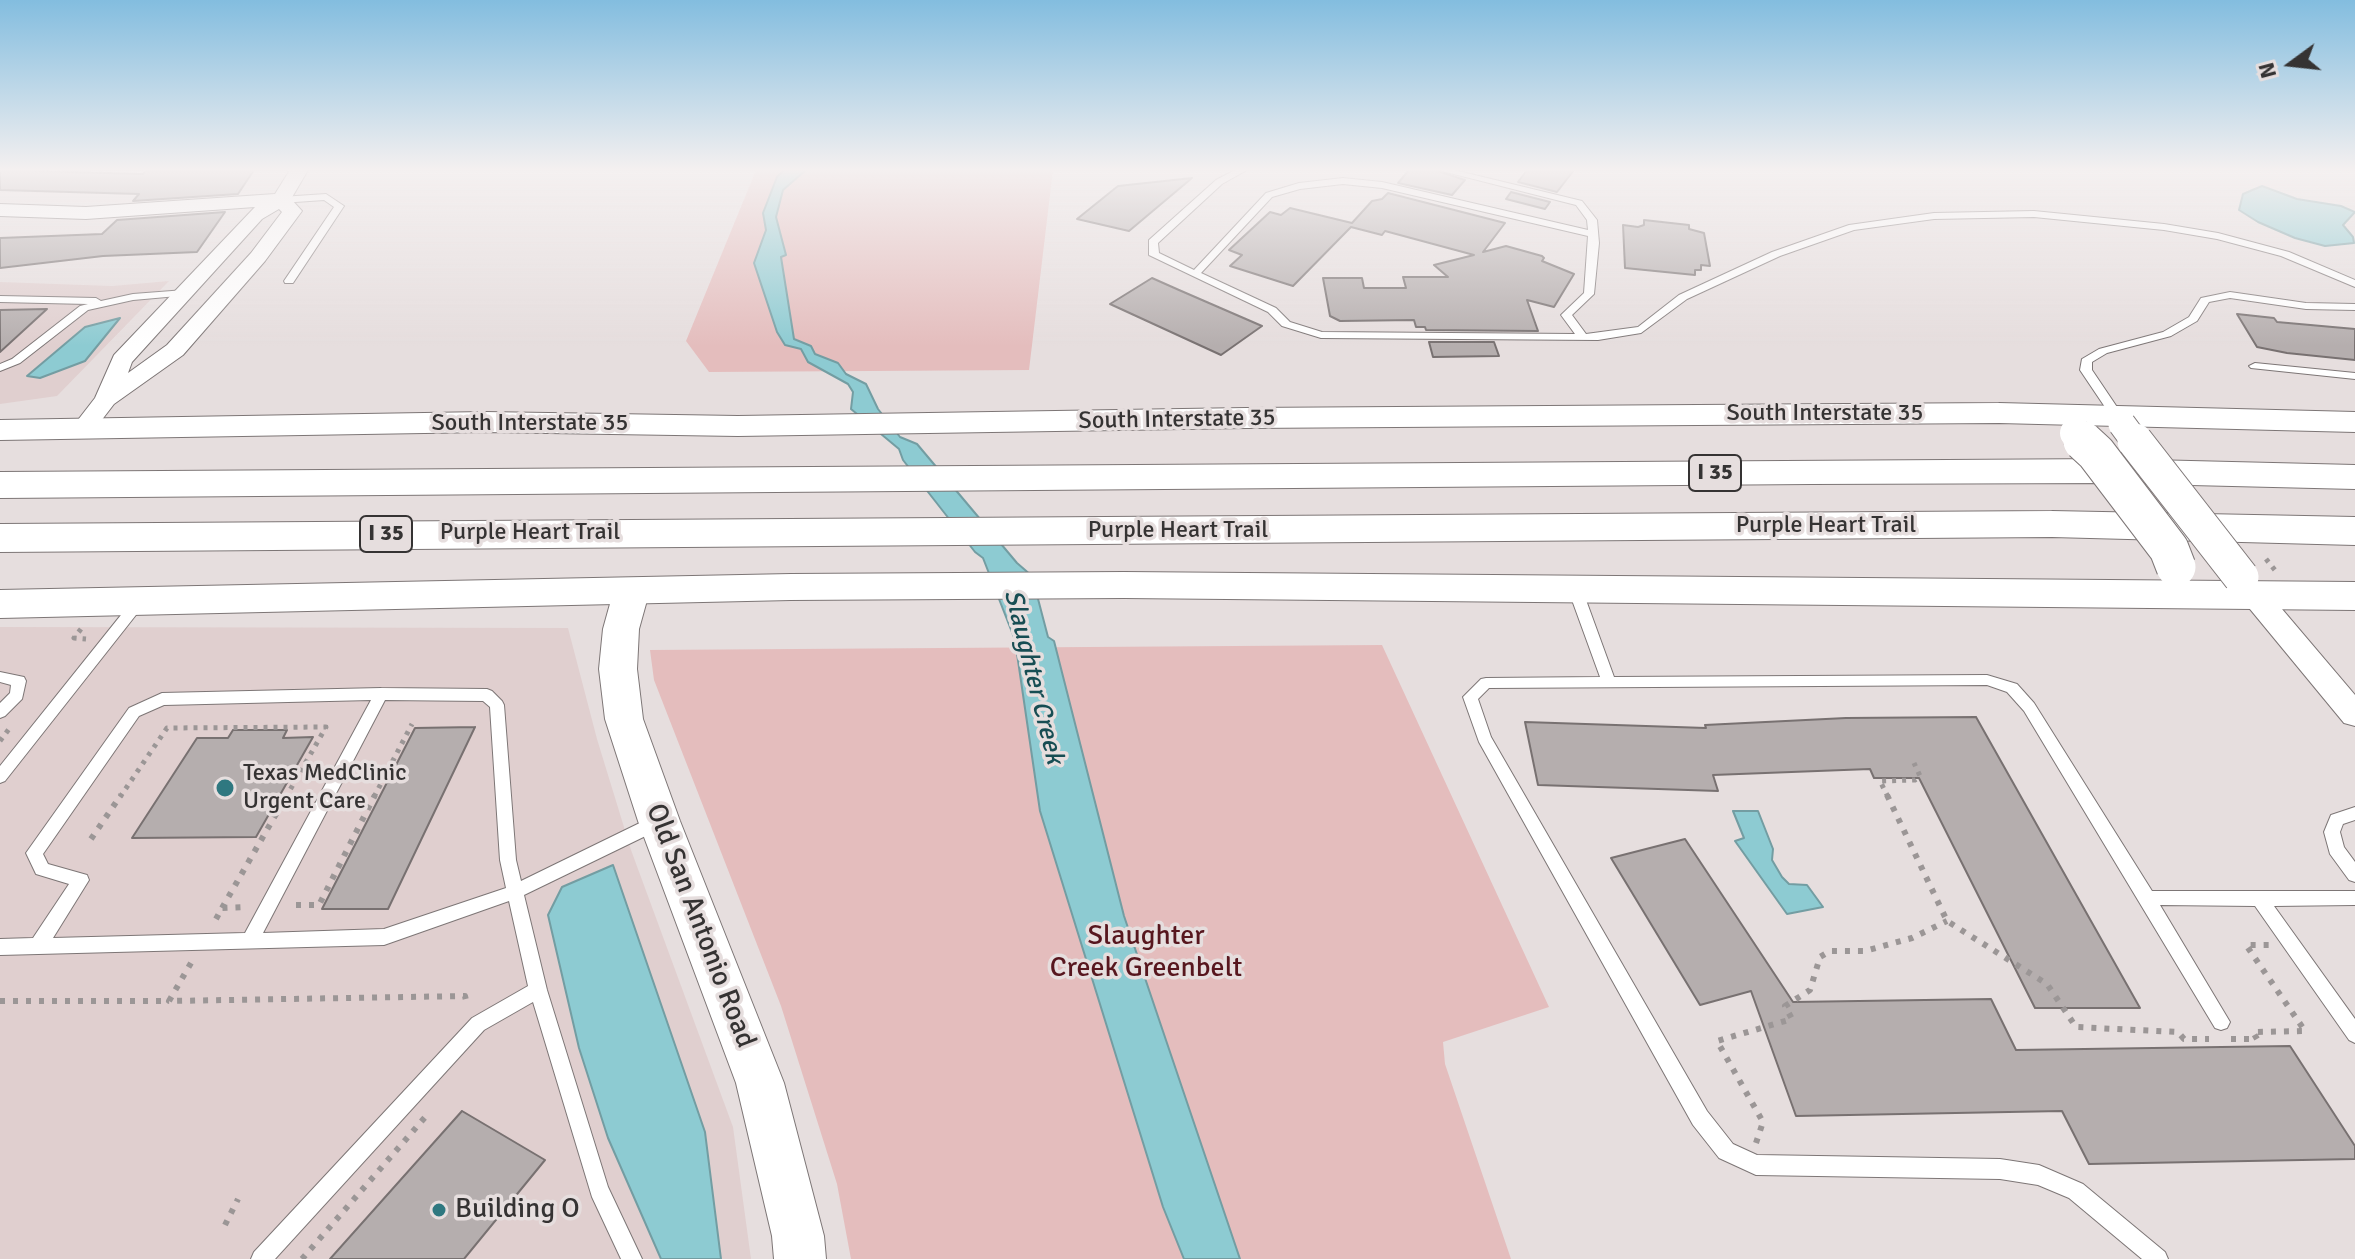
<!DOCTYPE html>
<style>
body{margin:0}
#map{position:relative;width:2355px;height:1259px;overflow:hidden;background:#e6dede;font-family:Signika,sans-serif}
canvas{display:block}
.north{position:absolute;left:2251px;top:24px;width:80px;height:80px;-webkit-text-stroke:6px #e6dede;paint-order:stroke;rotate:255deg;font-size:22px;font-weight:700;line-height:32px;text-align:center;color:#353333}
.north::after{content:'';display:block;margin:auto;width:28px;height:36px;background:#353333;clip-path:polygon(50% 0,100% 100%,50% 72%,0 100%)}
</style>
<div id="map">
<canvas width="2355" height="1259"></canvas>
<div class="north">N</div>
</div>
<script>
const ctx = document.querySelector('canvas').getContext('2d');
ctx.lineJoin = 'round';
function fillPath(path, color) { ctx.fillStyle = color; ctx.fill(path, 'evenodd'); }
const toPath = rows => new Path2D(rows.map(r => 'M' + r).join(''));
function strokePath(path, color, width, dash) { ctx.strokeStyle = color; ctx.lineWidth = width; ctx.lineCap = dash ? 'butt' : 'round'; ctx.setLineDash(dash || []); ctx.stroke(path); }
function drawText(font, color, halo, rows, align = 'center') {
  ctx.font = font + ' Signika,sans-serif'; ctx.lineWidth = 7; ctx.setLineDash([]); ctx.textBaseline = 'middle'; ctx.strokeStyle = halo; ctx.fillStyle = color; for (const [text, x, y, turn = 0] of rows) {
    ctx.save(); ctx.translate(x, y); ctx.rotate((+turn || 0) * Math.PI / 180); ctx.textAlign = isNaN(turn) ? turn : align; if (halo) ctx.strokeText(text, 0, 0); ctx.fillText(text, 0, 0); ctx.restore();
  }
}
fillPath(toPath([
 [169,281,57,396,0,404,0,282,112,286],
 [0,627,568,628,597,739,631,850,733,1127,751,1259,0,1259]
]), '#e0cfcf');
fillPath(toPath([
 [756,170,1053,170,1029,370,709,372,686,341],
 [1382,645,1549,1007,1443,1042,1445,1064,1511,1259,851,1259,837,1184,781,1006,654,680,650,650]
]), '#e4bdbd');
const water = toPath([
 [784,170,806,170,783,190,776,217,786,255,781,257,794,339,811,346,815,354,838,363,846,374,866,384,878,409,900,437,917,444,1017,563,1032,576,1048,637,1054,641,1124,916,1240,1259,1184,1259,1163,1207,1040,811,1015,640,983,558,975,552,903,460,899,449,851,409,853,392,848,384,808,362,801,349,785,345,777,332,754,263,766,230,763,213,777,177,784,170],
 [2262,186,2297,199,2341,206,2355,212,2343,225,2353,237,2354,243,2325,246,2295,238,2258,222,2239,210,2243,194,2262,186],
 [120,318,85,361,40,378,27,376,85,327,120,318],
 [1733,811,1758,811,1773,849,1772,860,1782,877,1789,884,1807,885,1823,907,1787,914,1735,841,1744,838,1733,811],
 [613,865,705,1132,721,1259,661,1259,608,1138,579,1048,548,915,562,887,613,865]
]);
fillPath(water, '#8dcbd2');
strokePath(water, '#739da2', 2);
const building = toPath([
 [0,170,143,174,146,170,254,170,238,194,133,201,139,194,0,190,0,170],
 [1409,170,1435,170,1465,180,1452,195,1398,183,1409,170],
 [1527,170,1574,170,1557,192,1518,182,1527,170],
 [1192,178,1129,231,1077,219,1118,186,1192,178],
 [1511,192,1550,202,1545,209,1506,199,1511,192],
 [1388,193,1505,223,1483,252,1506,246,1542,256,1544,258,1542,261,1574,274,1554,307,1527,300,1538,331,1426,330,1425,327,1416,327,1414,320,1340,321,1330,316,1323,278,1362,278,1364,288,1406,288,1403,277,1448,277,1434,265,1474,255,1385,231,1382,235,1351,227,1293,286,1230,266,1242,255,1229,250,1270,212,1281,215,1290,208,1352,223,1372,201,1382,199,1388,193],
 [225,212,197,252,103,256,0,268,0,238,102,234,117,220,225,212],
 [1644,220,1689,225,1689,229,1704,233,1710,266,1701,265,1701,270,1695,270,1695,275,1625,268,1623,225,1638,227,1644,225,1644,220],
 [1152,278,1179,290,1262,326,1221,355,1110,304,1152,278],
 [47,309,0,352,0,310,47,309],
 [2237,314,2274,318,2277,322,2355,329,2355,360,2287,353,2257,347,2237,314],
 [1429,342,1494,342,1499,356,1433,357,1429,342],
 [1976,717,2140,1008,2035,1008,1919,778,1874,778,1870,769,1713,775,1718,791,1538,785,1525,722,1706,728,1705,725,1846,718,1976,717],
 [475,727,388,909,322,909,415,728,475,727],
 [233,730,287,730,283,738,313,737,256,837,132,838,197,738,228,738,233,730],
 [1685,839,1793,1002,1991,999,2016,1050,2290,1046,2355,1146,2355,1159,2089,1164,2062,1111,1796,1116,1751,991,1700,1005,1611,858,1685,839],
 [462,1111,545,1160,464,1259,330,1259,462,1111]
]);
fillPath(building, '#b5aeae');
strokePath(building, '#787171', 2);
const service = toPath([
 [1235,170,1247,170,1222,184,1158,243,1159,253,1194,270,1266,193,1299,183,1343,178,1382,182,1588,230,1587,220,1576,205,1438,170,1454,170,1582,201,1597,220,1599,243,1594,294,1572,315,1586,334,1638,327,1679,295,1772,252,1849,225,1934,213,2034,211,2164,224,2218,233,2289,252,2355,280,2355,287,2281,256,2217,239,2164,230,2034,217,1934,219,1854,230,1780,256,1687,299,1641,333,1598,340,1321,338,1282,326,1268,312,1149,255,1149,240,1216,180,1235,170],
 [1343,184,1382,188,1588,236,1584,293,1561,315,1575,334,1322,332,1290,322,1276,308,1201,273,1272,197,1300,189,1343,184],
 [326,194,344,206,293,283,285,283,284,281,334,207,324,200,281,203,276,200,281,197,326,194],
 [185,290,190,293,189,295,133,300,88,310,20,363,0,371,0,364,12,359,80,306,88,304,0,302,0,296,96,298,101,301,133,294,185,290],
 [2230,292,2306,303,2355,304,2355,310,2306,309,2230,298,2209,302,2197,321,2171,336,2107,353,2092,362,2092,370,2123,416,2121,419,2113,419,2080,370,2082,359,2099,349,2163,332,2189,317,2201,298,2230,292],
 [2255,363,2355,373,2355,379,2251,368,2249,366,2255,363],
 [1575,584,1582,589,1614,677,1987,675,2017,684,2034,703,2152,891,2355,891,2355,905,2274,906,2355,1019,2355,1043,2349,1040,2255,906,2160,905,2230,1022,2227,1028,2221,1030,2215,1028,2024,711,2007,692,1987,685,1489,688,1478,699,1491,737,1707,1111,1733,1144,1757,1155,2000,1159,2039,1165,2083,1184,2165,1252,2168,1259,2142,1259,2069,1198,2038,1185,2000,1179,1756,1175,1719,1158,1693,1125,1479,742,1463,697,1481,679,1486,678,1600,677,1568,589,1575,584],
 [138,598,145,603,143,606,5,781,0,783,0,766,133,600,138,598],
 [0,672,24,677,26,681,22,699,5,716,0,718,0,703,10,693,11,685,0,682,0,672],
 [381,688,487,689,492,691,502,701,504,705,516,860,521,881,650,818,656,816,662,818,664,823,662,828,524,895,547,990,608,1187,642,1259,621,1259,592,1197,533,1002,484,1030,275,1259,251,1259,254,1252,472,1018,528,986,509,901,384,945,0,955,0,939,33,938,69,884,36,874,26,853,129,708,162,693,381,688],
 [371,700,245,933,53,938,89,880,87,875,48,864,43,854,139,716,164,705,371,700],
 [385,700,483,701,490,707,500,860,506,888,384,929,263,933,385,700],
 [2355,807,2355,820,2343,824,2340,832,2344,847,2355,862,2355,882,2349,880,2330,854,2324,832,2331,815,2355,807]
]);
const minor = toPath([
 [290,170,308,170,291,199,302,211,265,261,183,355,114,404,91,434,75,434,71,429,95,398,114,355,255,207,86,219,0,216,0,204,86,207,275,194,290,170],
 [279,209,282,212,251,253,167,345,128,373,132,362,262,219,279,209],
 [2255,586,2265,589,2355,695,2355,726,2344,723,2245,603,2241,596,2245,589,2255,586]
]);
const tertiary = toPath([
 [631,581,643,584,649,593,639,629,637,669,643,719,680,821,784,1083,824,1236,826,1259,774,1259,772,1236,736,1083,638,821,605,719,599,669,603,629,613,593,619,584,631,581]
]);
const secondary = toPath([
 [1999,403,2355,412,2355,432,1999,423,1246,428,738,436,485,432,0,440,0,420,485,412,738,416,1246,408,1999,403],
 [1124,572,2355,582,2355,610,1124,598,791,600,0,618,0,590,791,574,1124,572]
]);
const motorway = toPath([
 [2109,459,2355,465,2355,489,2109,483,1811,484,0,498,0,472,2109,459],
 [2052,511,2355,517,2355,545,2052,537,0,552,0,524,2052,511]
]);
strokePath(service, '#7d7676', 2);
strokePath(minor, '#7d7676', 2);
strokePath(tertiary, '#7d7676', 2);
strokePath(secondary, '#7d7676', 2);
strokePath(motorway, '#7d7676', 2);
strokePath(toPath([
 [81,629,74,638,86,639],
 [0,741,9,729],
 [120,797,167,728,326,727,286,797],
 [374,797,412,724],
 [1888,797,1880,781,1915,780,1920,776,1914,763]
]), '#9b9696', 5, [4, 6]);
strokePath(toPath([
 [1887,795,1947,921,2047,984,2076,1027,2178,1032,2184,1039,2209,1039],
 [91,839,121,795],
 [296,905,319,905,375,795],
 [222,908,287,795],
 [216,919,222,908,245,907],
 [191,963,169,1001,465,996,467,1005],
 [0,1001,169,1001],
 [2231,1039,2257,1039,2253,1032,2305,1031,2246,945,2270,945],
 [1756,1143,1763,1122,1717,1041,1792,1019,1785,1006,1810,990,1820,957,1830,951,1865,951,1912,938,1947,921],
 [225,1225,238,1199],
 [302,1259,427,1115]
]), '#9b9696', 6, [5, 8]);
fillPath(service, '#fff');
fillPath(minor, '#fff');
fillPath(tertiary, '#fff');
fillPath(secondary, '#fff');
fillPath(motorway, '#fff');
const tertiaryBridgeFar1 = toPath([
 [2122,424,2136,443]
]);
const tertiaryBridge = toPath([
 [2135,441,2241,577]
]);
const secondaryBridgeFar1 = toPath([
 [2075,433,2085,443]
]);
const secondaryBridge = toPath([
 [2083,441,2096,453,2169,549,2176,567]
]);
strokePath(tertiaryBridgeFar1, '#7d7676', 29, []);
strokePath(tertiaryBridge, '#7d7676', 37, []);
strokePath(secondaryBridgeFar1, '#7d7676', 32, []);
strokePath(secondaryBridge, '#7d7676', 41, []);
strokePath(toPath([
 [2266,559,2278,574]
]), '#9b9696', 5, [4, 6]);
strokePath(tertiaryBridgeFar1, '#fff', 27);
strokePath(tertiaryBridge, '#fff', 35);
strokePath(secondaryBridgeFar1, '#fff', 30);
strokePath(secondaryBridge, '#fff', 39);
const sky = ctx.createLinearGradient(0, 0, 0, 346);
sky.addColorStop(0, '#83bddf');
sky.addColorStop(0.49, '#f4f0f0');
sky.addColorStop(1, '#f4f0f000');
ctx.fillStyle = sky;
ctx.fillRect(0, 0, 2355, 346);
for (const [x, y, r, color] of [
 [225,788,10,"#2f7880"],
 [439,1210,8,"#2f7880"]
]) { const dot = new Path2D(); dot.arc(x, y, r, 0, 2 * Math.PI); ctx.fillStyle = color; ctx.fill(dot); strokePath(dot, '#e6dede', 3); }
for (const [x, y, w] of [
 [1715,473,52],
 [386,534,52]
]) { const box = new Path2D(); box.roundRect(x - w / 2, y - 18, w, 36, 6); ctx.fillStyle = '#e6dede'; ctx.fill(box); strokePath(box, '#353333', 2); }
drawText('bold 22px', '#353333', null, [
 ["I 35",1715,473],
 ["I 35",386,534]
]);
drawText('24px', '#353333', '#e6dede', [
 ["South Interstate 35",1825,414],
 ["South Interstate 35",1177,420,-1],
 ["South Interstate 35",530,424],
 ["Purple Heart Trail",1826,526],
 ["Purple Heart Trail",1178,531],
 ["Purple Heart Trail",530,533]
]);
drawText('24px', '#353333', '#e6dede', [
 ["Texas MedClinic",243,774],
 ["Urgent Care",243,802]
], 'left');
drawText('italic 26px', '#174d53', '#e6dede', [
 ["Slaughter Creek",1033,677,76]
]);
drawText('28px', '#353333', '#e6dede', [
 ["Old San Antonio Road",700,926,69]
]);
drawText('28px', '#57161e', '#e6dede', [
 ["Slaughter",1146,937],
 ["Creek Greenbelt",1146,969]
]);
drawText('28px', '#353333', '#e6dede', [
 ["Building O",455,1210]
], 'left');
</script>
